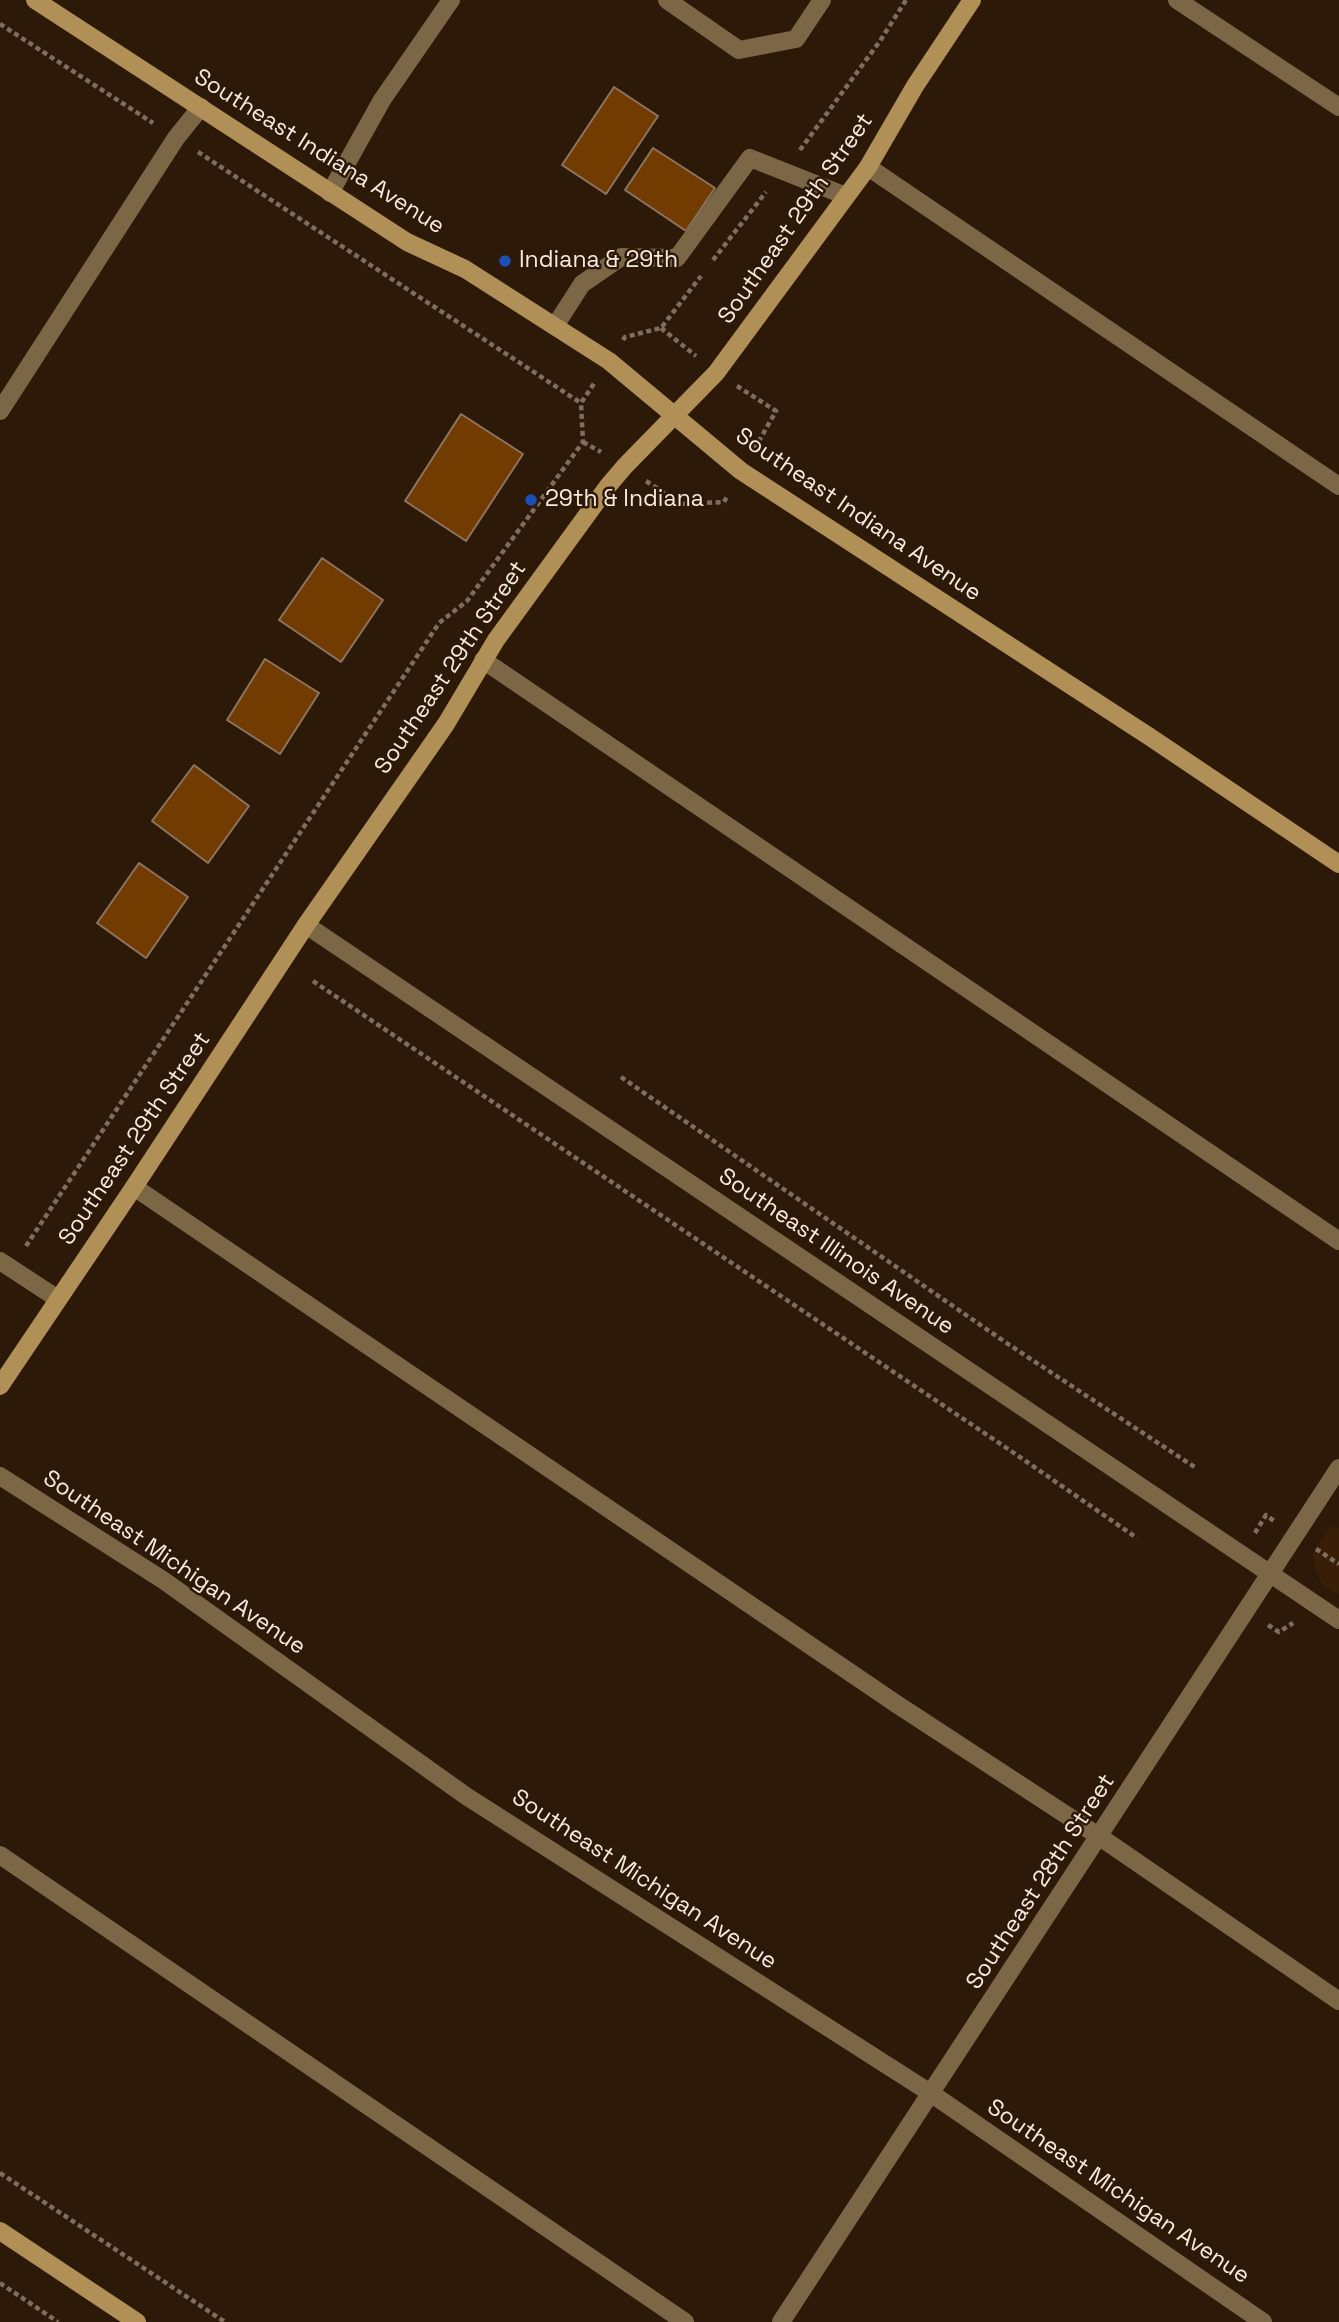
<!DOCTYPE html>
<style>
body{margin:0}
canvas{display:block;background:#2d1908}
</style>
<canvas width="1339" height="2322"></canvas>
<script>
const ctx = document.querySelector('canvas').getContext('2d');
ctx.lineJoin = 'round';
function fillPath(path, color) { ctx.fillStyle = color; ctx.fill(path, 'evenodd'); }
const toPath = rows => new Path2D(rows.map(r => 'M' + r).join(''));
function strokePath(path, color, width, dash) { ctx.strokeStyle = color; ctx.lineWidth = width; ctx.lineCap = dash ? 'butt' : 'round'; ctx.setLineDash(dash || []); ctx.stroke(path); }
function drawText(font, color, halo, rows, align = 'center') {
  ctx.font = font + ' "Space Grotesk",sans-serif'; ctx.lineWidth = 5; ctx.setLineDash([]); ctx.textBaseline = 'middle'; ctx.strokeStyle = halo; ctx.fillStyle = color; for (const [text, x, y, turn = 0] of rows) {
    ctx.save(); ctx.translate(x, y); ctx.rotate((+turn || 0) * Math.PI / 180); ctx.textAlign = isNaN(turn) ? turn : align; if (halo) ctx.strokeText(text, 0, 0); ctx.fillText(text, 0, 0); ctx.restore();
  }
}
fillPath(toPath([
 [1330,1527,1339,1528,1339,1595,1321,1583,1315,1568,1313,1553]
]), '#381e07');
const building = toPath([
 [614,87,658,116,606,194,562,165,614,87],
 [653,148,715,188,686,231,625,190,653,148],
 [461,414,523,454,466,541,405,501,461,414],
 [322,558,383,600,341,662,279,620,322,558],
 [265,659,319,693,280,754,227,720,265,659],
 [194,765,249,806,208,863,152,821,194,765],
 [139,863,188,897,146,958,97,923,139,863]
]);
fillPath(building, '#723c00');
strokePath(building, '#8d7461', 2);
strokePath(toPath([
 [0,24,153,123],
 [800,150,880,41,906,0],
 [198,152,581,403],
 [713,260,766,192],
 [661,328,696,356],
 [623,340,625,337,661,328,701,276],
 [737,386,776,411,755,448],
 [583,442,601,452],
 [646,481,681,504,724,502,728,495],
 [313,981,1014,1453,1137,1538],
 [621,1077,1008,1344,1196,1468],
 [26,1246,439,623,467,601,583,442,581,403,595,382],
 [1255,1533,1266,1515,1274,1521],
 [1316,1549,1339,1564],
 [1268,1625,1279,1632,1293,1623],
 [0,2173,225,2322],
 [0,2283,58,2322]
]), '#7f6d5f', 4.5, [5, 3.5]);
strokePath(toPath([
 [667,0,739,50,796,39,822,0],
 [868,167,1339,486],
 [330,193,382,100,451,0],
 [555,326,582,284,621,257,677,258,750,158,846,196],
 [483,660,1339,1241],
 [134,1187,898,1705,1100,1837,1339,2001],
 [0,1855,685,2322]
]), '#7b6745', 18);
strokePath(toPath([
 [1177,0,1339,107],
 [0,411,176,138,201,107],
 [306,925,1339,1620],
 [0,1261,58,1299],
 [0,1476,163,1580,466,1796,932,2094,1263,2322],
 [781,2322,1339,1468]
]), '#7b6745', 18);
strokePath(toPath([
 [35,0,407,242,465,269,609,361,741,471,1150,737,1339,864],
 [0,1386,134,1187,306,925,446,724,496,640,608,486,625,466,716,373,868,167,915,86,972,0],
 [0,2231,137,2322]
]), '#b19058', 18);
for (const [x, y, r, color] of [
 [505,261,7,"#1a4fb4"],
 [531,500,7,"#1a4fb4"]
]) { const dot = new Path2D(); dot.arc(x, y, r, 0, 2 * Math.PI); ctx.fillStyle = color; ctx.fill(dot); strokePath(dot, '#2d1908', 2.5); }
drawText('23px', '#f8e9df', '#2d1908', [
 ["Southeast Indiana Avenue",319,152,32],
 ["Southeast 29th Street",796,219,-55],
 ["Southeast Indiana Avenue",858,515,34],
 ["Southeast 29th Street",451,668,-56],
 ["Southeast 29th Street",135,1139,-56],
 ["Southeast Illinois Avenue",836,1252,34],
 ["Southeast Michigan Avenue",174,1563,34],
 ["Southeast Michigan Avenue",644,1880,33],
 ["Southeast 28th Street",1041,1882,-57],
 ["Southeast Michigan Avenue",1118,2192,34]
]);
drawText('23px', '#f8e9df', '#2d1908', [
 ["Indiana & 29th",519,261],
 ["29th & Indiana",545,500]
], 'left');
</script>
